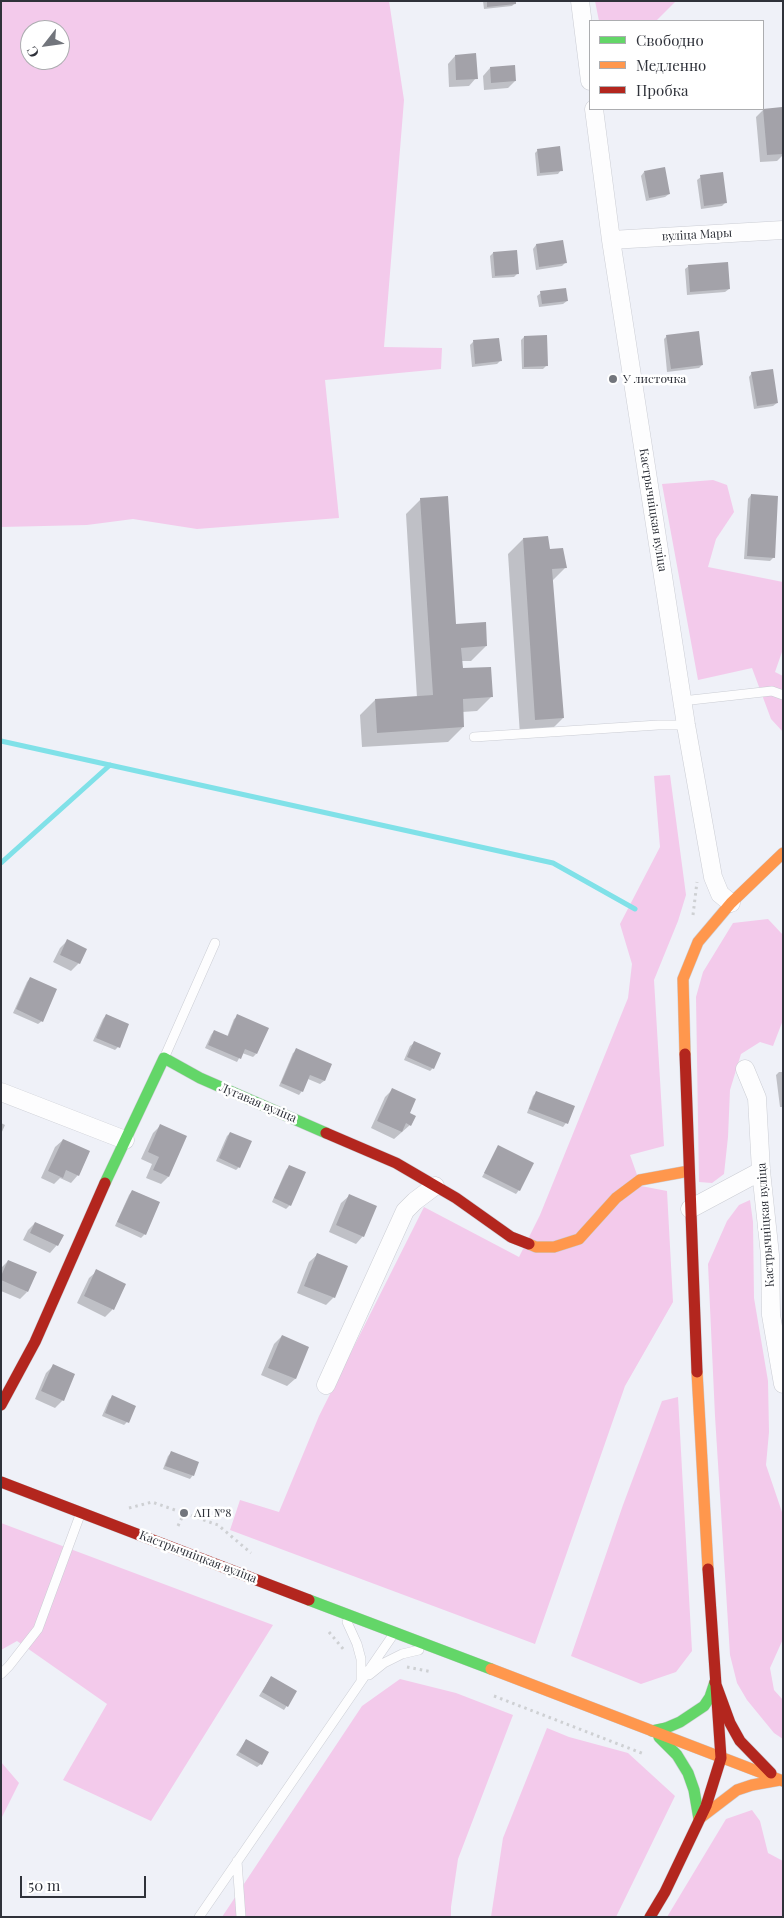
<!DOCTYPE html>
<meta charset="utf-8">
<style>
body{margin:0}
#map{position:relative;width:784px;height:1918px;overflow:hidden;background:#eff1f8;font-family:"Playfair Display",serif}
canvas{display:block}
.frame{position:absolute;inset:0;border:2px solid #2f323a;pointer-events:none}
.legend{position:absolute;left:589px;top:20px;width:175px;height:90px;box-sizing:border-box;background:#fff;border:1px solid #acadb0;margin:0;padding:6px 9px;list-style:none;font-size:15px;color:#2f323a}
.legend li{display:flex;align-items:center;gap:10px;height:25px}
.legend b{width:25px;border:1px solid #acadb0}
.north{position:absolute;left:20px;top:20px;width:50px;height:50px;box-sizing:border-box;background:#fff;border:1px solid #acadb0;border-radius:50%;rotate:240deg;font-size:14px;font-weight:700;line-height:20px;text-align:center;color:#2f323a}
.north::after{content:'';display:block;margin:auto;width:18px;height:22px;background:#72757c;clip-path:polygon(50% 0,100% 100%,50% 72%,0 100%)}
.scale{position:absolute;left:20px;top:1876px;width:126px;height:22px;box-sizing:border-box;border:2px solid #2f323a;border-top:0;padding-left:6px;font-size:15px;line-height:18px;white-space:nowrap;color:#2f323a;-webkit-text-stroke:4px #fff;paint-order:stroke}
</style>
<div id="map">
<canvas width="784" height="1918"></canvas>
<div class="frame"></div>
<ul class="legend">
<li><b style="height:6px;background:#63d668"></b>Свободно</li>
<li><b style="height:6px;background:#ff974d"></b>Медленно</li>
<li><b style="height:6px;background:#b3261e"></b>Пробка</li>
</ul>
<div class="north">С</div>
<div class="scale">50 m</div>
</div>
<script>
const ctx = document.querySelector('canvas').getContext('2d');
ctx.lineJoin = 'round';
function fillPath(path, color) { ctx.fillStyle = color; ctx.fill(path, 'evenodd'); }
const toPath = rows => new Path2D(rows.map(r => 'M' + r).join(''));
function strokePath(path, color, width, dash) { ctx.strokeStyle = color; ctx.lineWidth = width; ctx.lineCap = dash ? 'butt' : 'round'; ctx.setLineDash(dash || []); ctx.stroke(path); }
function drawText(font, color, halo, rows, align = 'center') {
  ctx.font = font + ' "Playfair Display",serif'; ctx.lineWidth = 5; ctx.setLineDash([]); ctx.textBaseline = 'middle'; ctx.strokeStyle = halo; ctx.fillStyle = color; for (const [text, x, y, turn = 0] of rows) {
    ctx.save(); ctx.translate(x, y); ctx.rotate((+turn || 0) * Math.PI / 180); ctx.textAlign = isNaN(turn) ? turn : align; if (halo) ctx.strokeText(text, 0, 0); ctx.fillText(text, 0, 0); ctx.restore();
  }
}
fillPath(toPath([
 [1,1,389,1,404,100,384,347,442,348,441,369,325,380,339,518,197,529,133,519,87,525,1,527],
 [30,30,60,30,60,60,30,60],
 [595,1,676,1,656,21,599,21],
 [713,480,727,485,734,512,716,539,708,567,783,582,783,649,775,672,783,676,783,732,771,719,752,668,698,680,662,484],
 [670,775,686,895,678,921,654,980,664,1146,630,1155,641,1186,667,1191,673,1302,625,1386,535,1644,230,1530,240,1500,279,1512,319,1416,424,1207,519,1257,540,1215,628,998,632,964,620,924,660,847,654,776],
 [768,919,783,935,783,1020,773,1046,760,1042,741,1054,730,1090,728,1137,724,1174,712,1183,699,1182,696,997,703,972,733,923],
 [750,1200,753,1222,754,1298,768,1381,769,1432,766,1465,783,1515,783,1639,770,1668,774,1690,783,1700,783,1739,774,1733,747,1700,737,1683,730,1655,715,1416,708,1264,727,1221,739,1205],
 [678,1397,692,1651,676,1672,641,1684,571,1656,623,1505,662,1401],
 [1,1523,273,1625,151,1821,63,1780,107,1704,17,1641,1,1650],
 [400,1679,456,1693,513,1715,458,1859,451,1907,451,1917,222,1917,362,1706],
 [547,1728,569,1737,628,1753,675,1796,616,1917,491,1917,503,1838],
 [1,1762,19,1783,1,1819],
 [752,1810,760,1821,768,1853,783,1861,783,1917,667,1917,726,1819]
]), '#f3caeb');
fillPath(toPath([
 [483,1,515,1,515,3,512,6,484,9],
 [455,56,476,78,469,86,449,87,448,64],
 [490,68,515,81,508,88,484,90,483,76],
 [781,108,783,155,777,161,760,162,756,117,763,110],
 [538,150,561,170,558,174,537,176,535,153],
 [644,172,669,194,665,197,646,201,641,176],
 [701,177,726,202,722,206,701,209,697,180],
 [562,241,566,262,562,266,536,270,533,249,536,245],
 [493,253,518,273,514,277,492,278,490,256],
 [689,266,729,289,725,292,687,295,685,269],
 [541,293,567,301,563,304,539,307,537,296],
 [667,336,702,365,699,368,667,372,664,339],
 [524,337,547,365,543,369,522,369,521,340],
 [498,339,500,361,497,364,472,367,470,345,473,342],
 [752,373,777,403,773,406,754,409,749,377],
 [751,495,774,557,770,561,744,559,748,499],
 [421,499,455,625,486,646,471,661,461,661,462,670,492,696,477,711,462,712,463,727,448,742,362,747,360,715,375,700,417,698,406,514],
 [523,539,549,551,565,568,552,581,563,718,548,733,520,735,508,554],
 [67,941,79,963,71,971,53,962,60,948],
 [30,978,42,1021,38,1024,13,1013,27,982],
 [106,1015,118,1047,115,1050,93,1041,103,1019],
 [238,1016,256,1054,253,1057,242,1053,237,1062,205,1048,211,1035,214,1031,227,1037,234,1019],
 [414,1043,433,1068,430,1071,404,1060,410,1046],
 [297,1050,331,1064,324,1081,320,1084,308,1079,302,1091,299,1095,279,1086,293,1053],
 [779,1072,783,1072,783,1107,780,1107,776,1075],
 [392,1090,408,1114,410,1125,394,1139,371,1128,385,1097],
 [537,1092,573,1106,566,1123,563,1127,527,1113,533,1096],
 [1,1123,5,1125,1,1134],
 [160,1126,168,1177,161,1184,146,1178,152,1164,141,1159,153,1133],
 [230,1133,239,1167,236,1170,216,1161,227,1136],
 [63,1140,78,1175,71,1183,60,1178,54,1184,41,1178,55,1147],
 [499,1147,519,1190,516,1194,482,1177],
 [290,1166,290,1205,286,1209,272,1202,286,1170],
 [132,1191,145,1234,141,1238,115,1226,129,1195],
 [349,1196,363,1236,356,1244,329,1232,341,1203],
 [35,1223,57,1245,50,1253,23,1240,28,1230],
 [317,1255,334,1297,326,1305,297,1293,309,1262],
 [8,1261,27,1292,20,1299,1,1291,1,1268],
 [97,1271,125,1284,112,1310,105,1317,77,1303,89,1278],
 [282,1336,308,1347,295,1379,287,1386,261,1375,274,1344],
 [53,1366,63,1400,55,1408,35,1399,46,1373],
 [112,1397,127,1422,124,1425,102,1416,109,1400],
 [171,1453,193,1475,190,1479,163,1469,168,1456],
 [271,1677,296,1692,284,1710,259,1696],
 [246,1740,261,1764,257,1767,236,1755]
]), '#0003');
strokePath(toPath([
 [1,741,553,863,635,909],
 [1,863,110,765]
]), '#80e1e8', 5);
fillPath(toPath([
 [487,1,516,1,516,4,487,7],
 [476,53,478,79,456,80,455,55],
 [515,65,516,81,491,83,490,67],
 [782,107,783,154,767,155,763,109],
 [560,146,563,171,540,173,537,149],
 [665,167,670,194,649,198,644,171],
 [723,172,727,203,704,206,700,175],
 [563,240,567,263,539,267,536,244],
 [517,250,519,274,495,276,493,252],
 [728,262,730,289,690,292,688,265],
 [566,288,568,301,542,304,540,291],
 [699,331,703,365,671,369,666,335],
 [547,335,548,366,524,367,524,336],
 [499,338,502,361,475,364,473,340],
 [773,369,778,403,757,406,751,372],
 [751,494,778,496,775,558,747,556],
 [448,496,456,624,486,622,487,646,461,648,463,668,491,667,493,697,463,699,464,727,377,733,375,699,433,695,420,498],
 [548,536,550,549,563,548,567,568,552,569,564,718,535,720,523,538],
 [67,939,87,949,80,964,60,955],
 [30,977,57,989,43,1022,16,1009],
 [106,1014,129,1024,120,1048,96,1038],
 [237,1014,269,1028,257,1054,245,1049,241,1059,208,1045,214,1030,228,1036],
 [414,1041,441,1053,434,1069,407,1057],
 [296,1048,332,1064,325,1081,310,1075,303,1092,281,1083],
 [392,1088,416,1099,410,1113,416,1116,411,1126,406,1123,402,1132,377,1121],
 [536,1091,575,1106,568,1124,529,1109],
 [160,1124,187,1136,169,1177,153,1170,159,1157,148,1152],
 [230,1132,252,1141,240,1168,219,1158],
 [63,1139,90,1151,79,1176,66,1170,63,1178,48,1171],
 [498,1145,534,1163,520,1191,484,1173],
 [289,1165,306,1172,291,1206,274,1198],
 [132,1190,160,1202,146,1235,117,1222],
 [349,1194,377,1206,364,1237,336,1225],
 [35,1222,64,1235,58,1246,30,1233],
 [317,1253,348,1266,335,1298,304,1286],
 [8,1260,37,1272,28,1292,1,1280,1,1276],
 [96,1269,126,1284,114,1310,84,1296],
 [282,1335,309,1347,296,1379,268,1368],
 [53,1364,75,1374,64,1401,41,1391],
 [112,1395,136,1406,129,1423,105,1413],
 [171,1451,199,1462,194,1476,165,1466],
 [271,1676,297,1691,288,1707,262,1692],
 [246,1739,269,1752,262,1765,239,1752]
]), '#a3a2a9');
const lane = toPath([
 [682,701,772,691,783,695],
 [474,737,658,725,686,725],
 [165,1056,215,943],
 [347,1622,357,1644,361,1659,361,1681],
 [1,1674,9,1666,38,1629,80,1515],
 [369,1675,384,1663,402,1654,419,1650],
 [237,1861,241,1917],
 [199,1917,393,1635]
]);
const street = toPath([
 [580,1,590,81],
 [594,109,611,240,686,725,713,877,720,894,731,903],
 [611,240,783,230],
 [745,1069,757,1098,761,1171,770,1255,771,1315,783,1384],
 [1,1092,125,1140],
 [690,1209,761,1171],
 [326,1385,405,1211,415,1201,435,1186]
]);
const fast = toPath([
 [105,1183,164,1058,200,1078,326,1133],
 [309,1600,491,1669],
 [652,1731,666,1728,680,1722,704,1706,710,1697,715,1682],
 [659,1737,677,1755,688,1773,694,1790,699,1819]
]);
const slow = toPath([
 [685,1054,683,979,698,942,731,903,783,853],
 [529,1244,536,1247,554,1247,579,1239,616,1198,640,1180,689,1171],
 [697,1372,708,1569],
 [491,1669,783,1781],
 [699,1819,737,1790,752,1785,780,1780]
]);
const jam = toPath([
 [685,1054,697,1372],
 [326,1133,396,1163,456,1198,511,1237,529,1244],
 [1,1405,35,1342,105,1183],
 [1,1482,309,1600],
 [715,1682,730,1723,740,1741,771,1773],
 [650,1917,665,1892,706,1806,721,1758,708,1569]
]);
strokePath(lane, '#cbcdd4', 10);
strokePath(street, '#cbcdd4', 19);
strokePath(fast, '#cbcdd4', 12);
strokePath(slow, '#cbcdd4', 12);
strokePath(jam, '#cbcdd4', 12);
strokePath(toPath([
 [693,915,697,882],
 [129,1508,152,1502,218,1525,251,1553],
 [178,1526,184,1513],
 [329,1632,344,1650],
 [407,1667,432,1672],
 [494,1696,644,1754]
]), '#ced0d3', 3, [2.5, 4]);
strokePath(lane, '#fdfdfe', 9);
strokePath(street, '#fdfdfe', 18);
strokePath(fast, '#63d668', 11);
strokePath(slow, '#ff974d', 11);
strokePath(jam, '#b3261e', 11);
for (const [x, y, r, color] of [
 [613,379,5,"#72757c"],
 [184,1513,5,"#72757c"]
]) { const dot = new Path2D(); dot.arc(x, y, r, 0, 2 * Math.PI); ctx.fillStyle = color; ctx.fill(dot); strokePath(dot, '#fff', 2); }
drawText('12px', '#2f323a', '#fff', [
 ["вуліца Мары",697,235,-3],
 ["Кастрычніцкая вуліца",653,510,81],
 ["Лугавая вуліца",258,1103,23],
 ["Кастрычніцкая вуліца",766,1225,-94],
 ["Кастрычніцкая вуліца",198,1557,21]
]);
drawText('12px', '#2f323a', '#fff', [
 ["У листочка",623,379],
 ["АП №8",194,1513]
], 'left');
</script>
